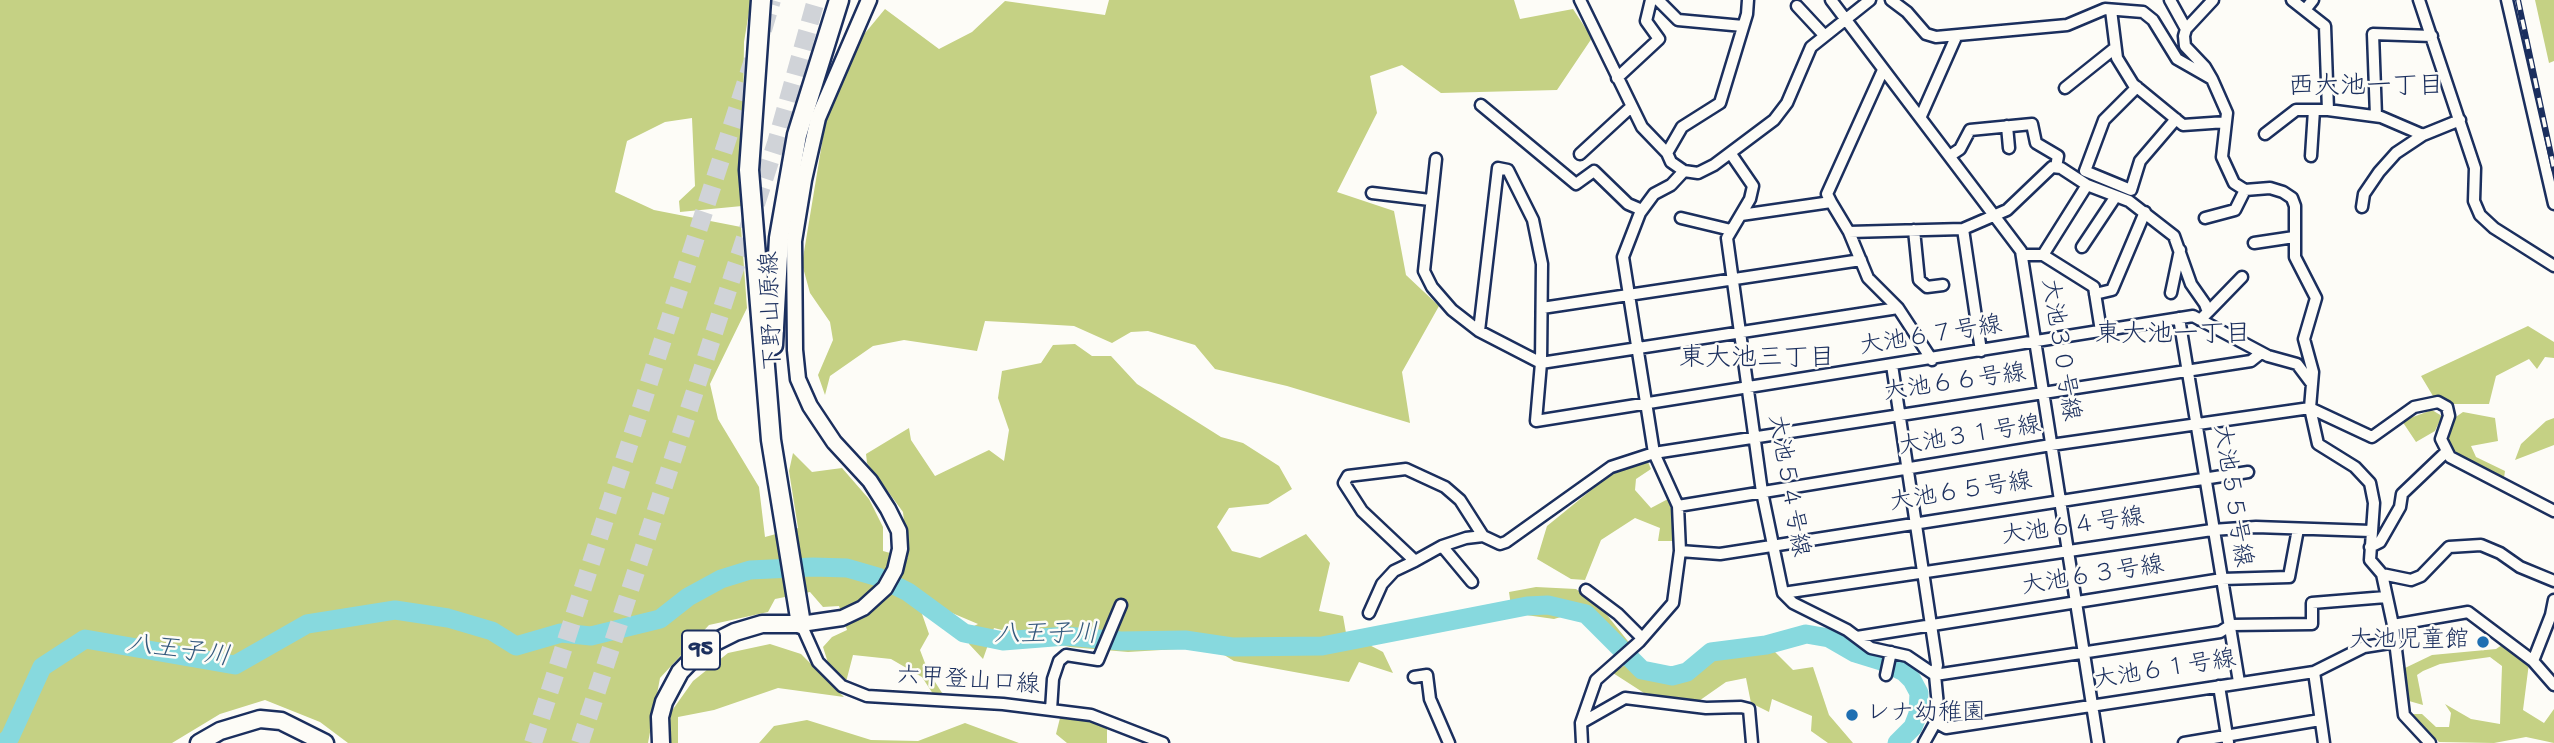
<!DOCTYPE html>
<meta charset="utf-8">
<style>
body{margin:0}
canvas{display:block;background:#fdfcf7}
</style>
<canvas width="2554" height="743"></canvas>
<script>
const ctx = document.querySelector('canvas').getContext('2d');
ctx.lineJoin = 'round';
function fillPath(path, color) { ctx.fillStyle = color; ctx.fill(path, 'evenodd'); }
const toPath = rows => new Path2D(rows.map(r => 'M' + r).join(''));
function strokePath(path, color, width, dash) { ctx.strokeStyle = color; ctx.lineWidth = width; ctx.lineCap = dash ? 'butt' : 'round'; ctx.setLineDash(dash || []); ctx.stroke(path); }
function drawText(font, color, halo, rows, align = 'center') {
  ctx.font = font + ' "Gochi Hand","Klee One",sans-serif'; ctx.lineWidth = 5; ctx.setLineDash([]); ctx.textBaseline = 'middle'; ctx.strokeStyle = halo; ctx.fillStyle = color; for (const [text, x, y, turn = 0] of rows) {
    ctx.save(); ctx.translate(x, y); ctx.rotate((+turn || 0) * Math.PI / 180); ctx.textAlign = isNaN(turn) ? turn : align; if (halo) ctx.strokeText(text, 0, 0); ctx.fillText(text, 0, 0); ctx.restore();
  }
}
fillPath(toPath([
 [0,0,751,0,744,42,742,206,680,212,679,201,695,186,692,118,665,122,627,141,615,192,654,210,741,227,747,308,710,384,718,419,759,487,765,537,798,528,789,471,793,453,812,472,842,468,869,499,883,527,883,551,908,558,903,512,867,463,866,454,909,428,911,440,935,476,989,450,1004,461,1009,430,998,398,1002,371,1041,363,1053,345,1075,344,1092,356,1111,356,1137,384,1221,437,1243,443,1279,466,1292,489,1268,504,1229,508,1217,527,1232,551,1260,558,1306,534,1330,563,1319,611,1343,616,1346,633,1383,652,1393,673,1359,662,1349,682,1234,661,1211,647,1128,652,1070,647,994,628,983,659,969,644,968,629,978,624,945,610,921,611,929,634,920,650,928,671,944,696,935,697,922,677,891,659,853,655,846,682,829,666,823,647,832,637,847,630,839,606,823,607,810,592,775,599,768,612,709,625,660,678,648,743,348,743,320,722,265,700,220,714,172,743,0,743],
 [1109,0,1514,0,1520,19,1573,9,1592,38,1557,90,1441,93,1402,65,1370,76,1377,113,1337,192,1394,211,1406,275,1439,306,1402,372,1410,423,1287,386,1215,369,1195,345,1148,331,1131,332,1112,343,1074,326,1023,323,985,321,977,351,904,340,873,346,830,376,825,395,818,375,833,340,830,322,810,293,802,264,826,119,856,44,885,9,939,49,972,32,1005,1,1105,15],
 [2535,0,2554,0,2554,61,2549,63],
 [2528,326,2554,342,2554,358,2545,357,2537,369,2529,359,2496,376,2489,404,2451,404,2433,396,2421,376],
 [2432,410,2442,416,2435,431,2416,442,2402,421],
 [2463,412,2495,418,2498,441,2471,446,2476,457,2505,471,2504,478,2459,456,2445,444,2450,421],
 [2554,418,2554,445,2515,460,2521,444,2546,421],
 [1648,462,1651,469,1636,479,1635,490,1651,508,1668,499,1673,514,1673,541,1658,541,1660,528,1635,518,1601,540,1585,580,1571,579,1537,559,1547,526,1611,474],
 [1536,587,1576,589,1599,605,1631,645,1617,656,1585,618,1571,614,1554,619,1512,613,1509,592],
 [2505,643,2529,663,2523,710,2544,723,2554,709,2554,743,2526,737,2494,743,2439,742,2411,714,2422,714,2436,727,2449,727,2451,713,2445,704,2471,719,2500,724,2502,666,2490,657,2440,664,2423,671,2417,675,2423,705,2409,701,2405,668,2432,655,2496,649],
 [770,644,801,654,844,697,778,688,714,710,678,717,678,743,668,743,671,712,693,681,728,653],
 [1772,649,1793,670,1813,667,1829,715,1853,743,1828,743,1811,731,1812,716,1772,699,1769,712,1751,703,1746,678,1726,682,1696,703,1644,693,1613,673,1628,663,1655,679,1677,666,1712,656],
 [1060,718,1082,718,1107,726,1107,743,1067,743,1056,734],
 [807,720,871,740,918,741,965,723,1019,743,759,743,774,726]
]), '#c5d184');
strokePath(toPath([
 [4,743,10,737,42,667,85,639,235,665,307,624,395,610,448,618,492,631,516,646,561,633,591,636,660,619,688,597,721,579,750,570,813,567,847,568,878,577,908,592,964,633,1003,641,1066,636,1121,641,1185,640,1232,647,1322,646,1527,606,1548,605,1586,614,1642,670,1672,676,1687,672,1711,652,1766,645,1806,634,1829,638,1855,653,1881,661,1904,672,1912,680,1919,693,1918,714,1913,727,1897,743]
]), '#87d9de', 19);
strokePath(toPath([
 [763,30,772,0],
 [533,743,753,60],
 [580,743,776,143,816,0]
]), '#d0d3d8', 18, [18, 9]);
const street = toPath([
 [1580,0,1642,127,1667,153,1671,162,1684,171],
 [1658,0,1678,20,1743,26],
 [1831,0,2021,251,2098,743],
 [1891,0,1907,12,1926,34,1936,37,2067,25,2105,9,2143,12,2153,20,2177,59,2212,79,2227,113,2222,157,2234,183,2245,190,2270,188,2283,192,2292,198,2295,206,2295,257,2316,298,2304,339,2313,372,2310,408,2372,437,2414,407,2438,402,2447,407,2449,416,2441,439,2450,457,2554,511],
 [2170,0,2186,29],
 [2292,0,2325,26,2328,110,2381,117,2423,135,2460,120],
 [2419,0,2475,168,2474,201,2480,215,2494,228,2554,266],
 [2507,0,2554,204],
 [1797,6,1824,35],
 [2111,10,2117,58,2133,84,2183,125,2226,122],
 [2305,10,2313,0],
 [1617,78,1659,39,1646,21,1651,0],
 [2212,79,2205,67,2185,46,2184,36,2186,29,2213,0],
 [2137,87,2104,120,2085,171,2131,190,2140,161,2176,119],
 [2065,88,2115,48],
 [1481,105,1576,184,1594,171,1628,204,1642,210],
 [1921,116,1956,37],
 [2376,116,2373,34,2432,36],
 [2007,126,2009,148],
 [2265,134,2296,110,2328,110],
 [1667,153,1682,127,1720,103,1747,14,1748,0],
 [1580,154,1631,107],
 [1731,154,1753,186,1750,199,1727,238,1762,492,1783,593,1793,603,1847,630,1871,648,1907,656,1935,675,1939,716,1924,743],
 [1951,155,1960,149,1970,130,2032,124,2036,143,2058,156,2056,167],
 [2311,156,2314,110],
 [1436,159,1424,271,1432,287,1452,310,1479,331,1541,363,1542,264,1533,220,1508,170,1498,168,1479,331],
 [2087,185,2129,201,2174,236,2191,284,2205,304,2208,312,2200,320],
 [1372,193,1430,200],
 [1831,202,1827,194,1883,70],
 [2362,207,2364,194,2379,172,2396,153,2423,135],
 [1741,215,1831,202,1849,232,1868,278,1898,308,1932,360],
 [1681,218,1731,230],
 [2205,218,2235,210,2245,190],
 [1963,229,2007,210,2052,167,2061,168,2087,185,2043,255,2094,287,2101,331],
 [1914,230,1919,280,1927,287,1943,285],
 [1849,232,1963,229,1981,351],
 [2254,243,2294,237],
 [2082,247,2116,196],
 [2022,255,2043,255],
 [2171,293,2180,250],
 [2095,294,2112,290,2145,212],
 [1542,308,1861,260],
 [1898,308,1541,363,1536,421,2193,316,2268,356,2297,364,2312,384],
 [2208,312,2242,277],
 [2179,318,2239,682],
 [1892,365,1937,665,1935,675,2220,632,2231,625,2312,624,2312,603,2386,597],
 [1678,506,2051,445,2310,408,2318,444,2355,467,2370,483,2374,503,2370,560,2382,574,2393,625,2468,612,2533,661,2554,685],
 [1442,546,1472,582],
 [2370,547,2380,542,2400,507,2402,494,2446,452],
 [1680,551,1720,554,2248,472],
 [1415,561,1442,546,1466,538,1483,536,1500,544,1506,542,1611,467,1654,453,2251,361,2261,353],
 [2382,574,2411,580,2421,576,2449,547,2481,545,2500,553,2520,567,2554,581],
 [1586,590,1618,614,1642,638],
 [1783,593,2212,530,2256,527,2371,531],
 [1369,613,1382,584,1394,571,1415,561,1362,511,1344,483,1348,476,1406,469,1445,487,1460,500,1483,536],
 [801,624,818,662,842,686,867,696,1003,704,1091,715,1163,743],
 [2393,625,2404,715,2430,743],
 [1857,637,2222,579,2289,577,2298,529],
 [2533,661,2551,615,2554,600],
 [2314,672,2324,743],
 [1886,675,1891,652],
 [1414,677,1427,675,1430,699,1449,743],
 [2219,686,2228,742],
 [1051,710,1053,679,1059,661,1066,655,1098,660,1121,605],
 [1581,723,1625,698,1706,708,1741,707,1749,709,1752,743],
 [1937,723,1946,728,2314,672,2364,647,2396,642],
 [1582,743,1581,723,1596,680,1639,642,1673,603,1680,551,1678,506,1654,453,1623,257,1640,213,1654,194,1671,185,1684,171,1698,173,1714,165,1774,120,1787,103,1811,47,1870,0],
 [2184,743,2320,720]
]);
const secondary = toPath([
 [801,624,842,618,863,608,885,588,895,570,900,549,899,531,888,509,870,481,834,442,810,406,798,379,795,350,794,241,804,180,818,118,869,0]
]);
const primary = toPath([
 [199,743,220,731,260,719,281,721,325,743],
 [661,743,660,717,664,702,680,672,703,648,735,632,762,624,801,624]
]);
const highway = toPath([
 [761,0,749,170,771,440,801,624],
 [773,345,779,238,797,135,839,0]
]);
strokePath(street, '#1b2f5e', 15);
strokePath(secondary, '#1b2f5e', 19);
strokePath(primary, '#1b2f5e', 21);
strokePath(highway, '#1b2f5e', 23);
strokePath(street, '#fdfcf7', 10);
strokePath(secondary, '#fdfcf7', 14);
strokePath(primary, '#fdfcf7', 16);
strokePath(highway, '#fdfcf7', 18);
const rail = toPath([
 [2518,0,2554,169]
]);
strokePath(rail, '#1b2f5e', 6);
strokePath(rail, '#fdfcf7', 3.5, [10]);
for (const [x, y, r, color] of [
 [2483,642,7,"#1f6fb2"],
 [1852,715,7,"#1f6fb2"]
]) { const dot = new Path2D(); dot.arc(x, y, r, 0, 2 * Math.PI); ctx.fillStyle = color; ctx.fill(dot); strokePath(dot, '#fdfcf7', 2.5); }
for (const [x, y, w] of [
 [701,650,38]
]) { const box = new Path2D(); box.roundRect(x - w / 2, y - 19.5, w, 39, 5); ctx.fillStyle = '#fdfcf7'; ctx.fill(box); strokePath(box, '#1b2f5e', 2); }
drawText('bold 23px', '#1b2f5e', null, [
 ["95",701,650]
]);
drawText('24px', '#1b2f5e', '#fdfcf7', [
 ["下野山原線",774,311,-92],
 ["大池６７号線",1931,338,-9],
 ["大池３０号線",2058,350,81],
 ["大池６６号線",1955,385,-8],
 ["大池３１号線",1970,438,-9],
 ["大池５４号線",1786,486,80],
 ["大池６５号線",1961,494,-9],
 ["大池５５号線",2230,496,81],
 ["大池６４号線",2073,529,-8],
 ["大池６３号線",2093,578,-9],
 ["大池６１号線",2165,672,-9],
 ["六甲登山口線",968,683,4]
]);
drawText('24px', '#1b2f5e', '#fdfcf7', [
 ["大池児童館",2469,642],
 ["レナ幼稚園",1866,715,"left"]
], 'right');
drawText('26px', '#1b2f5e', '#fdfcf7', [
 ["西大池一丁目",2366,89],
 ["東大池一丁目",2173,337],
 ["東大池三丁目",1757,361]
]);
drawText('italic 26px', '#365a7e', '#fdfcf7', [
 ["八王子川",1046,637],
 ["八王子川",178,653,8]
]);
</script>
